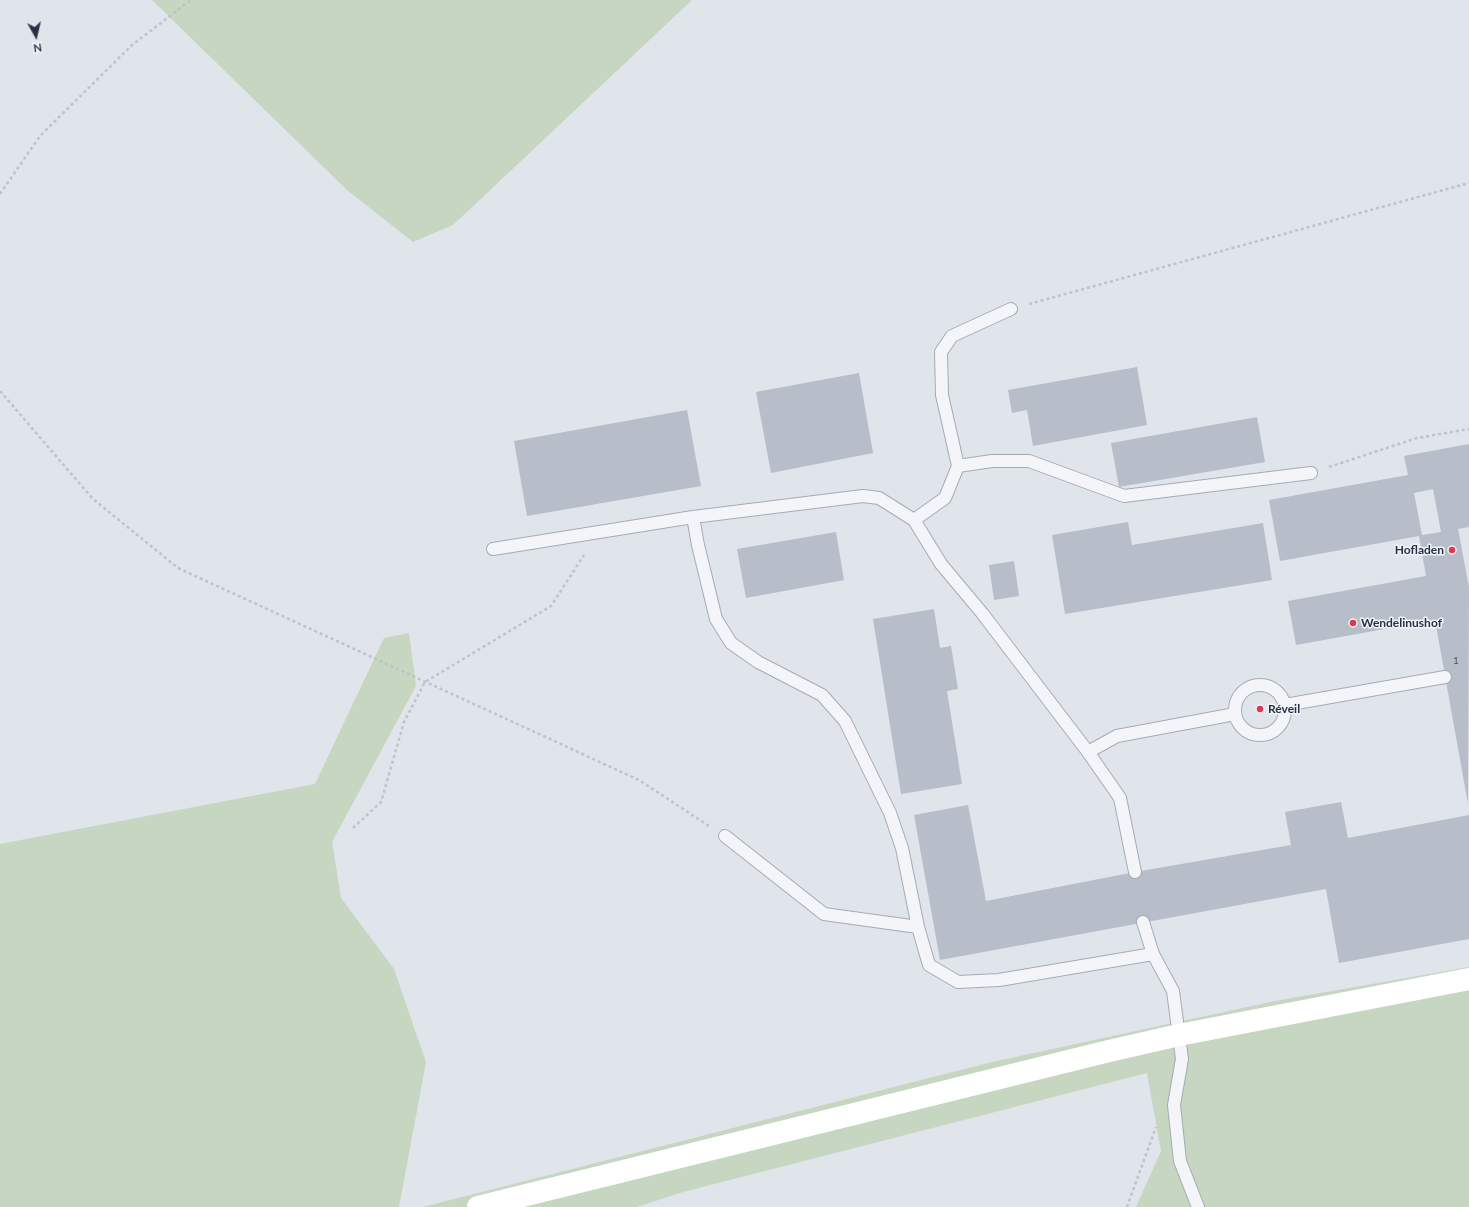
<!DOCTYPE html>
<meta charset="utf-8">
<style>
body{margin:0}
#map{position:relative;width:1469px;height:1207px;overflow:hidden;background:#e0e4eb;font-family:Lato,sans-serif}
canvas{display:block}
.north{position:absolute;left:16px;top:16px;width:40px;height:40px;-webkit-text-stroke:3px #f0f3f8;paint-order:stroke;rotate:172deg;font-size:11px;font-weight:700;line-height:16px;text-align:center;color:#273144}
.north::after{content:'';display:block;margin:auto;width:14px;height:18px;background:#273144;clip-path:polygon(50% 0,100% 100%,50% 72%,0 100%)}
</style>
<div id="map">
<canvas width="1469" height="1207"></canvas>
<div class="north">N</div>
</div>
<script>
const ctx = document.querySelector('canvas').getContext('2d');
ctx.lineJoin = 'round';
function fillPath(path, color) { ctx.fillStyle = color; ctx.fill(path, 'evenodd'); }
const toPath = rows => new Path2D(rows.map(r => 'M' + r).join(''));
function strokePath(path, color, width, dash) { ctx.strokeStyle = color; ctx.lineWidth = width; ctx.lineCap = dash ? 'butt' : 'round'; ctx.setLineDash(dash || []); ctx.stroke(path); }
function drawText(font, color, halo, rows, align = 'center') {
  ctx.font = font + ' Lato,sans-serif'; ctx.lineWidth = 3; ctx.setLineDash([]); ctx.textBaseline = 'middle'; ctx.strokeStyle = halo; ctx.fillStyle = color; for (const [text, x, y, turn = 0] of rows) {
    ctx.save(); ctx.translate(x, y); ctx.rotate((+turn || 0) * Math.PI / 180); ctx.textAlign = isNaN(turn) ? turn : align; if (halo) ctx.strokeText(text, 0, 0); ctx.fillText(text, 0, 0); ctx.restore();
  }
}
fillPath(toPath([
 [152,0,692,0,453,225,413,242,347,190],
 [409,633,416,686,332,842,341,898,394,969,426,1062,399,1207,0,1207,0,844,315,784,384,638],
 [1469,967,1469,1207,1136,1207,1161,1151,1147,1073,683,1192,637,1207,423,1207,992,1062,1275,1001]
]), '#c6d6c0');
fillPath(toPath([
 [1137,367,1147,425,1033,446,1027,410,1012,413,1008,390],
 [859,373,873,453,771,473,756,392],
 [687,410,701,486,527,516,514,441],
 [1257,417,1265,462,1119,487,1111,443],
 [1469,444,1469,527,1458,529,1469,587,1468,804,1435,620,1296,645,1288,601,1426,576,1419,536,1280,561,1269,500,1408,475,1404,456],
 [1433,489,1441,532,1422,535,1414,493],
 [1128,522,1132,545,1263,523,1272,580,1065,614,1052,535],
 [836,532,844,580,746,598,737,549],
 [1014,561,1019,596,994,600,989,565],
 [934,609,940,648,951,646,958,689,947,691,962,784,901,794,873,619],
 [1341,802,1348,838,1469,815,1469,939,1339,963,1326,889,940,960,914,815,968,805,986,901,1135,872,1291,845,1285,812]
]), '#b7bdc9');
const lane = toPath([
 [958,466,992,461,1029,461,1124,496,1311,473],
 [693,517,698,545,716,619,731,643,758,662,822,695,845,721,890,813,902,848,918,927,929,965,958,982,999,980,1153,954],
 [914,520,945,498,958,466,942,395,941,352,952,336,1011,309],
 [493,549,693,517,863,496,879,498,914,520,941,564,982,613,1088,752,1120,798,1135,872],
 '1235 710a25 25 0 1 1 50 0a25 25 0 1 1-50 0Z',
 [1285,705,1445,677],
 [1088,752,1117,736,1235,714],
 [725,836,824,914,918,927],
 [1143,922,1153,954,1173,991,1182,1059,1174,1105,1180,1161,1198,1207]
]);
strokePath(lane, '#a5abb6', 14);
strokePath(toPath([
 [0,194,40,136,132,45,191,0],
 [1029,304,1469,183],
 [0,391,93,499,178,568,639,780,709,826],
 [1329,467,1417,438,1469,429],
 [353,828,381,802,404,722,425,682,551,606,584,555],
 [1127,1207,1156,1127]
]), '#bfc2ca', 2.5, [3, 3]);
strokePath(lane, '#f4f5f9', 12);
strokePath(toPath([
 [478,1207,1109,1051,1179,1035,1469,979]
]), '#fff', 22);
for (const [x, y, r, color] of [
 [1452,550,4,"#de3850"],
 [1353,623,4,"#de3850"],
 [1260,709,4,"#de3850"]
]) { const dot = new Path2D(); dot.arc(x, y, r, 0, 2 * Math.PI); ctx.fillStyle = color; ctx.fill(dot); strokePath(dot, '#f0f3f8', 1.5); }
drawText('10px', '#4b5465', null, [
 ["1",1456,661]
]);
drawText('bold 12px', '#273144', '#f0f3f8', [
 ["Hofladen",1444,550,"right"],
 ["Wendelinushof",1361,623],
 ["Réveil",1268,709]
], 'left');
</script>
